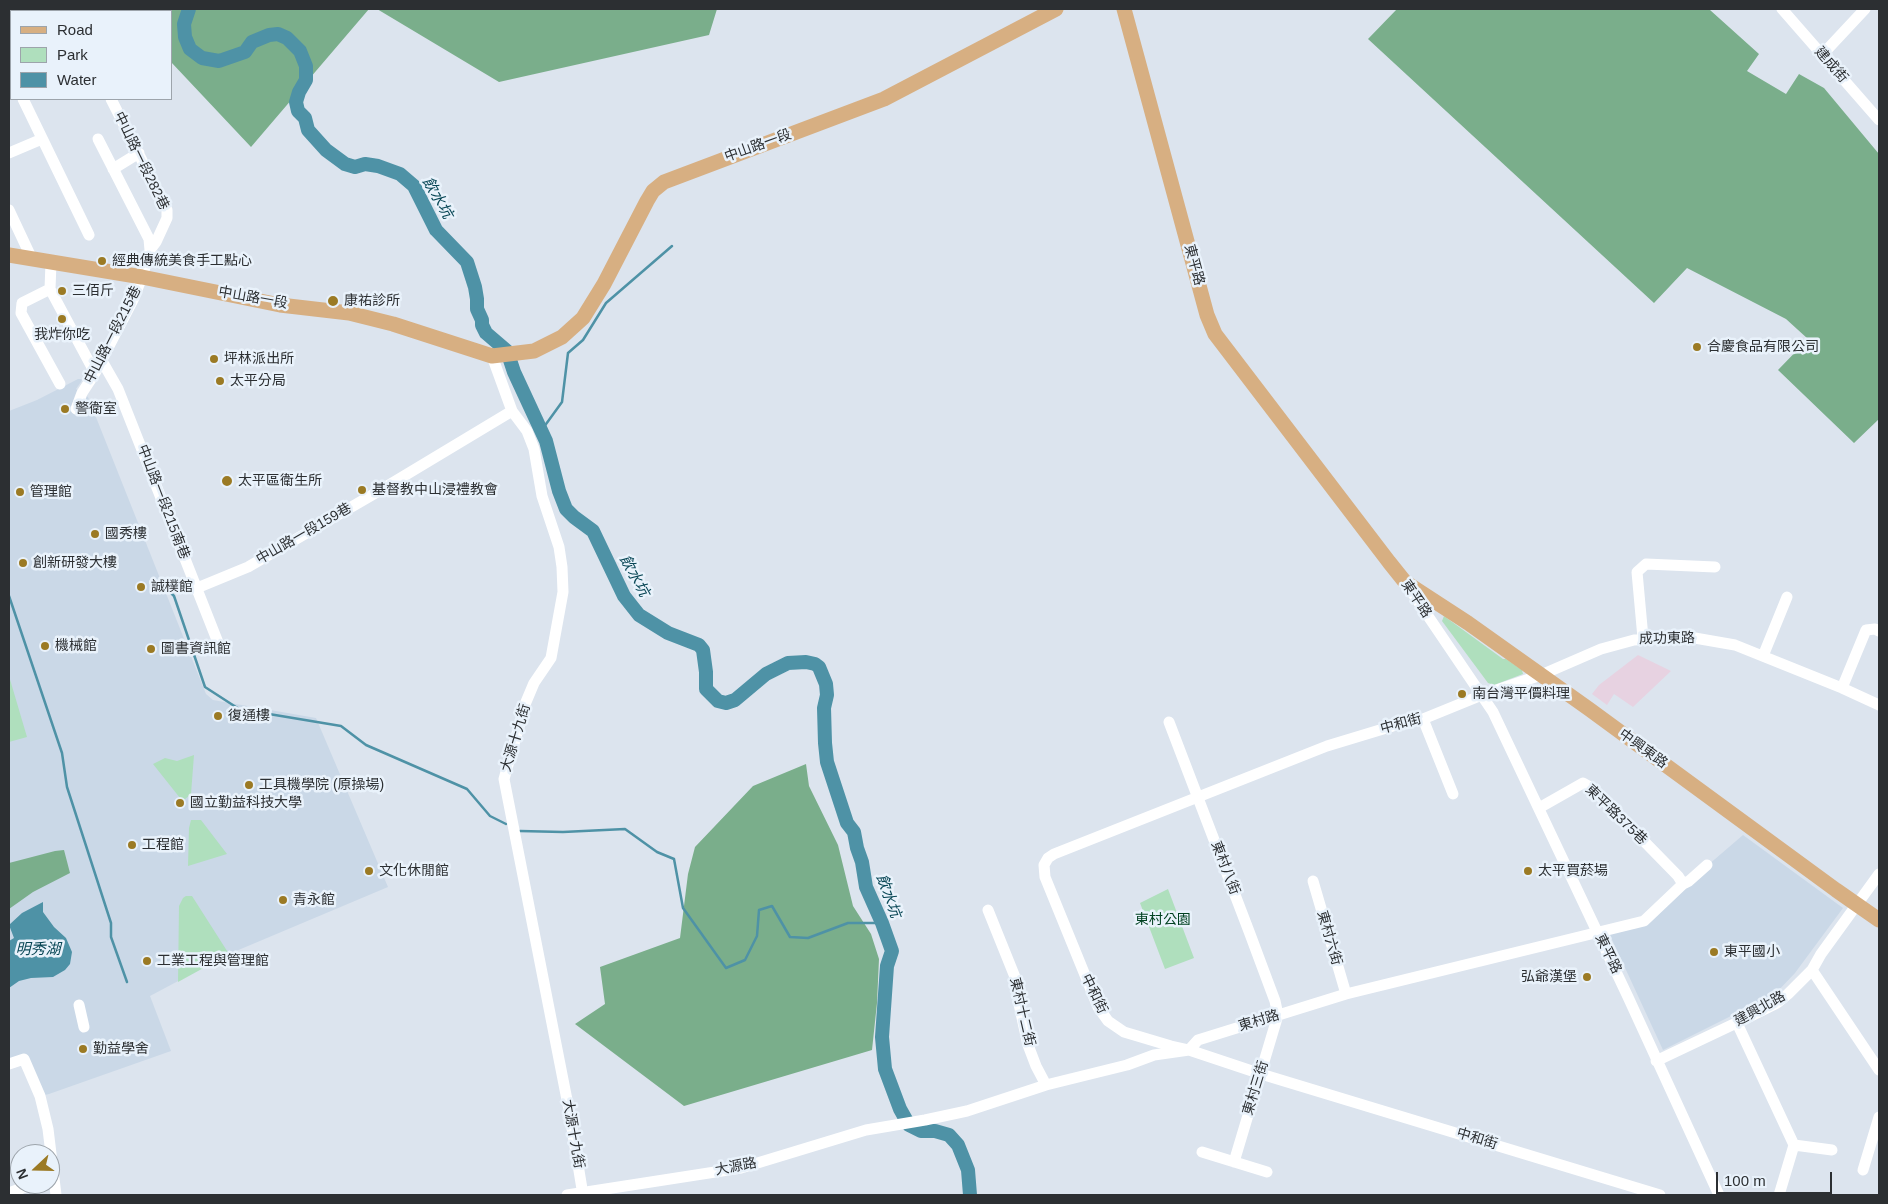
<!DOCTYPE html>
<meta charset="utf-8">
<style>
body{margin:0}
#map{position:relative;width:1888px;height:1204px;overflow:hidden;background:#dce4ee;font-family:Helvetica,sans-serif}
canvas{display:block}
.frame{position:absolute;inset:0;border:10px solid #2c2f32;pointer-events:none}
.legend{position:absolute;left:10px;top:10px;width:162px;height:90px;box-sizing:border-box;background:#e9f2fb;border:1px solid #9da4ab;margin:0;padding:6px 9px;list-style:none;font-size:15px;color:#2c2f32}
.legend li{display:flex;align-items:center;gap:10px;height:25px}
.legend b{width:25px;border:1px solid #9da4ab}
.north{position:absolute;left:10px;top:1144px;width:50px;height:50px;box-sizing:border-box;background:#e9f2fb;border:1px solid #9da4ab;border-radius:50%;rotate:249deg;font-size:14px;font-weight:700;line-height:20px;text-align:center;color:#2c2f32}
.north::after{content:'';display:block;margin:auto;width:18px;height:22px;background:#9b7a24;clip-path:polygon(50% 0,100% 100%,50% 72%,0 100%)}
.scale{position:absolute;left:1716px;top:1172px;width:116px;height:22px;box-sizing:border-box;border:2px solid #2c2f32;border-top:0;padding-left:6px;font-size:15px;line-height:18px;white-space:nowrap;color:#2c2f32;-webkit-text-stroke:4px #e9f2fb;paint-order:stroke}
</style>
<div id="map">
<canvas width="1888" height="1204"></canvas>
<div class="frame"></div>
<ul class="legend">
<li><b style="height:6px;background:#d7af82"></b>Road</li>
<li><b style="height:14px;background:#afdfbd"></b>Park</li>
<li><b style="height:14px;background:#4e92a6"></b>Water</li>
</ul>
<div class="north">N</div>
<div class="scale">100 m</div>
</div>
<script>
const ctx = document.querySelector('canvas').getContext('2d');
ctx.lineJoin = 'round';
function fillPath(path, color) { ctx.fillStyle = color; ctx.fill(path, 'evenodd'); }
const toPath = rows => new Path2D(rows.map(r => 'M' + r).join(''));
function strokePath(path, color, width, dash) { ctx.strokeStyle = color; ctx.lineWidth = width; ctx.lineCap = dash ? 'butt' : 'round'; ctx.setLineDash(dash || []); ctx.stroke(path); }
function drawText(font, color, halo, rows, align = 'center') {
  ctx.font = font + ' Helvetica,"Noto Sans TC",sans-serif'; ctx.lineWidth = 5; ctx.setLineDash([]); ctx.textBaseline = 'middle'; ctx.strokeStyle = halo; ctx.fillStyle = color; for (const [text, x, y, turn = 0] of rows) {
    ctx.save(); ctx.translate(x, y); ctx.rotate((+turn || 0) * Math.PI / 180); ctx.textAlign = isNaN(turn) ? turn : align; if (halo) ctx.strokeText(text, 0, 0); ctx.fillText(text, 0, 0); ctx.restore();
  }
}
fillPath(toPath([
 [78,379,83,379,76,389,88,397,206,694,213,700,316,718,388,887,229,954,150,996,171,1051,49,1094,40,1096,26,1055,9,1061,9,411,37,400],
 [1743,835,1843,908,1795,973,1775,994,1663,1050,1608,931,1644,920]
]), '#cad8e7');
fillPath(toPath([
 [1638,655,1671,671,1633,707,1614,694,1607,705,1592,694,1599,685]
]), '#e7d2e1');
fillPath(toPath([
 [1444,616,1503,659,1506,659,1522,670,1523,674,1494,685,1488,683,1442,621],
 [9,676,27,737,9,742],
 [194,755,191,794,184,800,180,798,153,764,165,758,177,761],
 [191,820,201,820,227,854,188,866,189,828],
 [1168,889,1194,958,1165,969,1140,903],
 [186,896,192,896,229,954,178,982,179,906,183,898]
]), '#afdfbd');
fillPath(toPath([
 [120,9,369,9,251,147,171,62,171,11,123,11],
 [377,9,717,9,709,35,499,82],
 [1397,9,1700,9,1710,10,1759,54,1747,71,1786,94,1799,74,1824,88,1879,154,1879,419,1854,443,1778,370,1808,339,1786,319,1687,268,1654,303,1368,39],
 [806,764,809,786,838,845,853,906,871,934,879,959,877,1003,872,1050,684,1106,575,1024,605,1004,600,967,680,938,688,874,695,847,753,786],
 [64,850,70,873,33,892,9,909,9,863,55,851]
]), '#7aae8b');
fillPath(toPath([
 [43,902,43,912,54,927,66,938,72,952,70,964,65,970,53,977,31,978,19,981,9,988,9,941,14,938,9,925,22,913]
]), '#4e92a6');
strokePath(toPath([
 [541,431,562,402,568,353,583,340,606,303,672,246],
 [164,586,174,596,205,687,239,709,341,726,366,745,467,789,490,816,506,824],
 [9,596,62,753,67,787,111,923,111,937,127,982],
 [520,831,563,832,625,829,657,852,674,859,683,908,726,968,745,960,757,936,759,910,772,906,790,937,808,938,848,923,882,923]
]), '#4e92a6', 2.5);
strokePath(toPath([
 [189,9,184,24,185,37,190,49,202,58,219,61,245,52,252,42,269,35,278,34,287,38,300,51,306,66,306,80,299,92,296,102,298,111,305,118,308,130,326,150,345,164,355,167,365,164,378,166,400,174,414,186,436,230,467,262,475,287,477,299,477,309,482,320,482,325,486,333,507,351,514,372,546,441,559,491,566,509,574,517,593,531,624,596,639,615,668,633,699,645,703,650,706,672,706,689,718,701,726,703,735,700,766,674,788,663,806,662,815,664,819,667,826,684,827,695,824,708,825,743,827,762,847,823,854,832,857,848,862,862,866,887,882,923,892,951,887,966,882,1037,885,1069,900,1109,909,1125,921,1131,935,1131,949,1135,958,1145,968,1170,970,1195]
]), '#4e92a6', 14);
strokePath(toPath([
 [72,9,72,11],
 [1782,9,1879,120],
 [58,11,63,9],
 [9,35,11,34],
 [1822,55,1865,9],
 [9,69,11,74],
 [23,99,89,235],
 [111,99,167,210,167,218,156,242,150,250],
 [9,153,42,139],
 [113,169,139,153],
 [9,210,32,259],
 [51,263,50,289,95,373],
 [50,289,22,303,21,313,60,384],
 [492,356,512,411,527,431,534,449,542,496,559,547,562,567,563,592,551,658,534,683,526,702,504,779,569,1110,583,1195],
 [102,361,118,389,219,645],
 [76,409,82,393,95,373,133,300,142,277,150,250,149,239,98,139],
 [1407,585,1493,712,1628,997,1719,1195],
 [197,588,248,567,379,491,512,411],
 [1643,638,1637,572,1646,564,1715,567],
 [1763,656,1787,597],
 [1842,688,1866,630,1875,629,1879,631],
 [1423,719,1453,794],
 [1169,722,1250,934,1275,1001,1278,1015,1234,1162],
 [1539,808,1583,783,1592,788,1678,876,1683,884],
 [1313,881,1346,994],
 [988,910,1017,982,1019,1004,1028,1045,1036,1066,1046,1085],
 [1812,970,1879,1070],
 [79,1005,84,1027],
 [1737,1023,1794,1145,1779,1195],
 [1656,1061,1751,1016,1777,1003,1788,994,1812,970,1821,954,1879,874],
 [9,1064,24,1059,40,1096,48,1129,56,1195],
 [1794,1145,1832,1150],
 [1202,1152,1267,1172],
 [1863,1170,1879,1117],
 [9,1193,33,1184],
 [567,1195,741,1168,866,1130,925,1120,967,1111,1046,1085,1127,1065,1154,1055,1189,1050,1198,1040,1346,994,1644,921,1683,884,1689,881,1707,865],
 [1660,1195,1261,1074,1189,1050,1171,1046,1124,1032,1108,1021,1098,1007,1045,877,1044,865,1048,858,1054,854,1327,746,1393,726,1423,719,1482,695,1541,675,1601,649,1634,640,1689,637,1735,645,1842,688,1879,705]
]), '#fff', 11);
strokePath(toPath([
 [1124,9,1207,315,1215,334,1389,562,1405,582,1468,623,1589,709,1836,890,1879,920],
 [9,255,142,277,280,305,349,313,393,324,492,356,534,351,562,337,583,318,604,284,647,201,653,191,664,182,884,99,1056,9]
]), '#d7af82', 15);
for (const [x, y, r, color] of [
 [102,261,5,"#9b7a24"],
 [62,291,5,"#9b7a24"],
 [333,301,6,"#9b7a24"],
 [62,319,5,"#9b7a24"],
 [1697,347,5,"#9b7a24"],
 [214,359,5,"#9b7a24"],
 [220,381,5,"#9b7a24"],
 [65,409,5,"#9b7a24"],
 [227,481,6,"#9b7a24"],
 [362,490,5,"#9b7a24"],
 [20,492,5,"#9b7a24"],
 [95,534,5,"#9b7a24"],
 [23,563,5,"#9b7a24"],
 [141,587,5,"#9b7a24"],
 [45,646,5,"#9b7a24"],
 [151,649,5,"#9b7a24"],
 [1462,694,5,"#9b7a24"],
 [218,716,5,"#9b7a24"],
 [249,785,5,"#9b7a24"],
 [180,803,5,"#9b7a24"],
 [132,845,5,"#9b7a24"],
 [369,871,5,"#9b7a24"],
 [1528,871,5,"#9b7a24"],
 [283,900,5,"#9b7a24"],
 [1714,952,5,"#9b7a24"],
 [147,961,5,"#9b7a24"],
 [1587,977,5,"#9b7a24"],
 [83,1049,5,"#9b7a24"]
]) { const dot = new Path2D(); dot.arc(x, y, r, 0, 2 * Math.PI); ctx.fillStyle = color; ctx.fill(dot); strokePath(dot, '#e9f2fb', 2); }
drawText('14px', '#2c2f32', '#e9f2fb', [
 ["建成街",1831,65,49],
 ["中山路一段",758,146,-20],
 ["中山路一段282巷",141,161,64],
 ["東平路",1194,265,75],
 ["中山路一段",253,298,10],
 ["中山路一段215巷",113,335,-63],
 ["中山路一段215南巷",163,502,69],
 ["中山路一段159巷",304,534,-30],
 ["東平路",1416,599,56],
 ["成功東路",1667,639,-1],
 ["中和街",1401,724,-15],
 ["大源十九街",516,738,-73],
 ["中興東路",1643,749,36],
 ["東平路375巷",1616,815,44],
 ["東村八街",1225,868,69],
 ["東村六街",1329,938,74],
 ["東平路",1608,954,64],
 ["中和街",1094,994,64],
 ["建興北路",1760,1009,-29],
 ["東村十二街",1022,1012,77],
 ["東村路",1259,1021,-17],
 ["東村三街",1256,1088,-73],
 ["大源十九街",573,1134,80],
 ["中和街",1477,1139,17],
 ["大源路",736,1167,-11]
]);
drawText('14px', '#2c2f32', '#e9f2fb', [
 ["經典傳統美食手工點心",112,261],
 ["三佰斤",72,291],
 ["康祐診所",344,301],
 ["我炸你吃",62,335,"center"],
 ["合慶食品有限公司",1707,347],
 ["坪林派出所",224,359],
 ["太平分局",230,381],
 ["警衛室",75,409],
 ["太平區衛生所",238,481],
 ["基督教中山浸禮教會",372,490],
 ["管理館",30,492],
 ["國秀樓",105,534],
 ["創新研發大樓",33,563],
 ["誠樸館",151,587],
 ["機械館",55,646],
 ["圖書資訊館",161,649],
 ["南台灣平價料理",1472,694],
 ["復通樓",228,716],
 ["工具機學院 (原操場)",259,785],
 ["國立勤益科技大學",190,803],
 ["工程館",142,845],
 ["文化休閒館",379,871],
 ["太平買菸場",1538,871],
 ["青永館",293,900],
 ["東平國小",1724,952],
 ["工業工程與管理館",157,961],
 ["弘爺漢堡",1577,977,"right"],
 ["勤益學舍",93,1049]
], 'left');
drawText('14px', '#004120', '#e9f2fb', [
 ["東村公園",1163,920]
]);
drawText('italic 15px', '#094756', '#e9f2fb', [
 ["飲水坑",437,198,60],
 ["飲水坑",634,576,61],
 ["飲水坑",888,896,70],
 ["明秀湖",38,950]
]);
</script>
